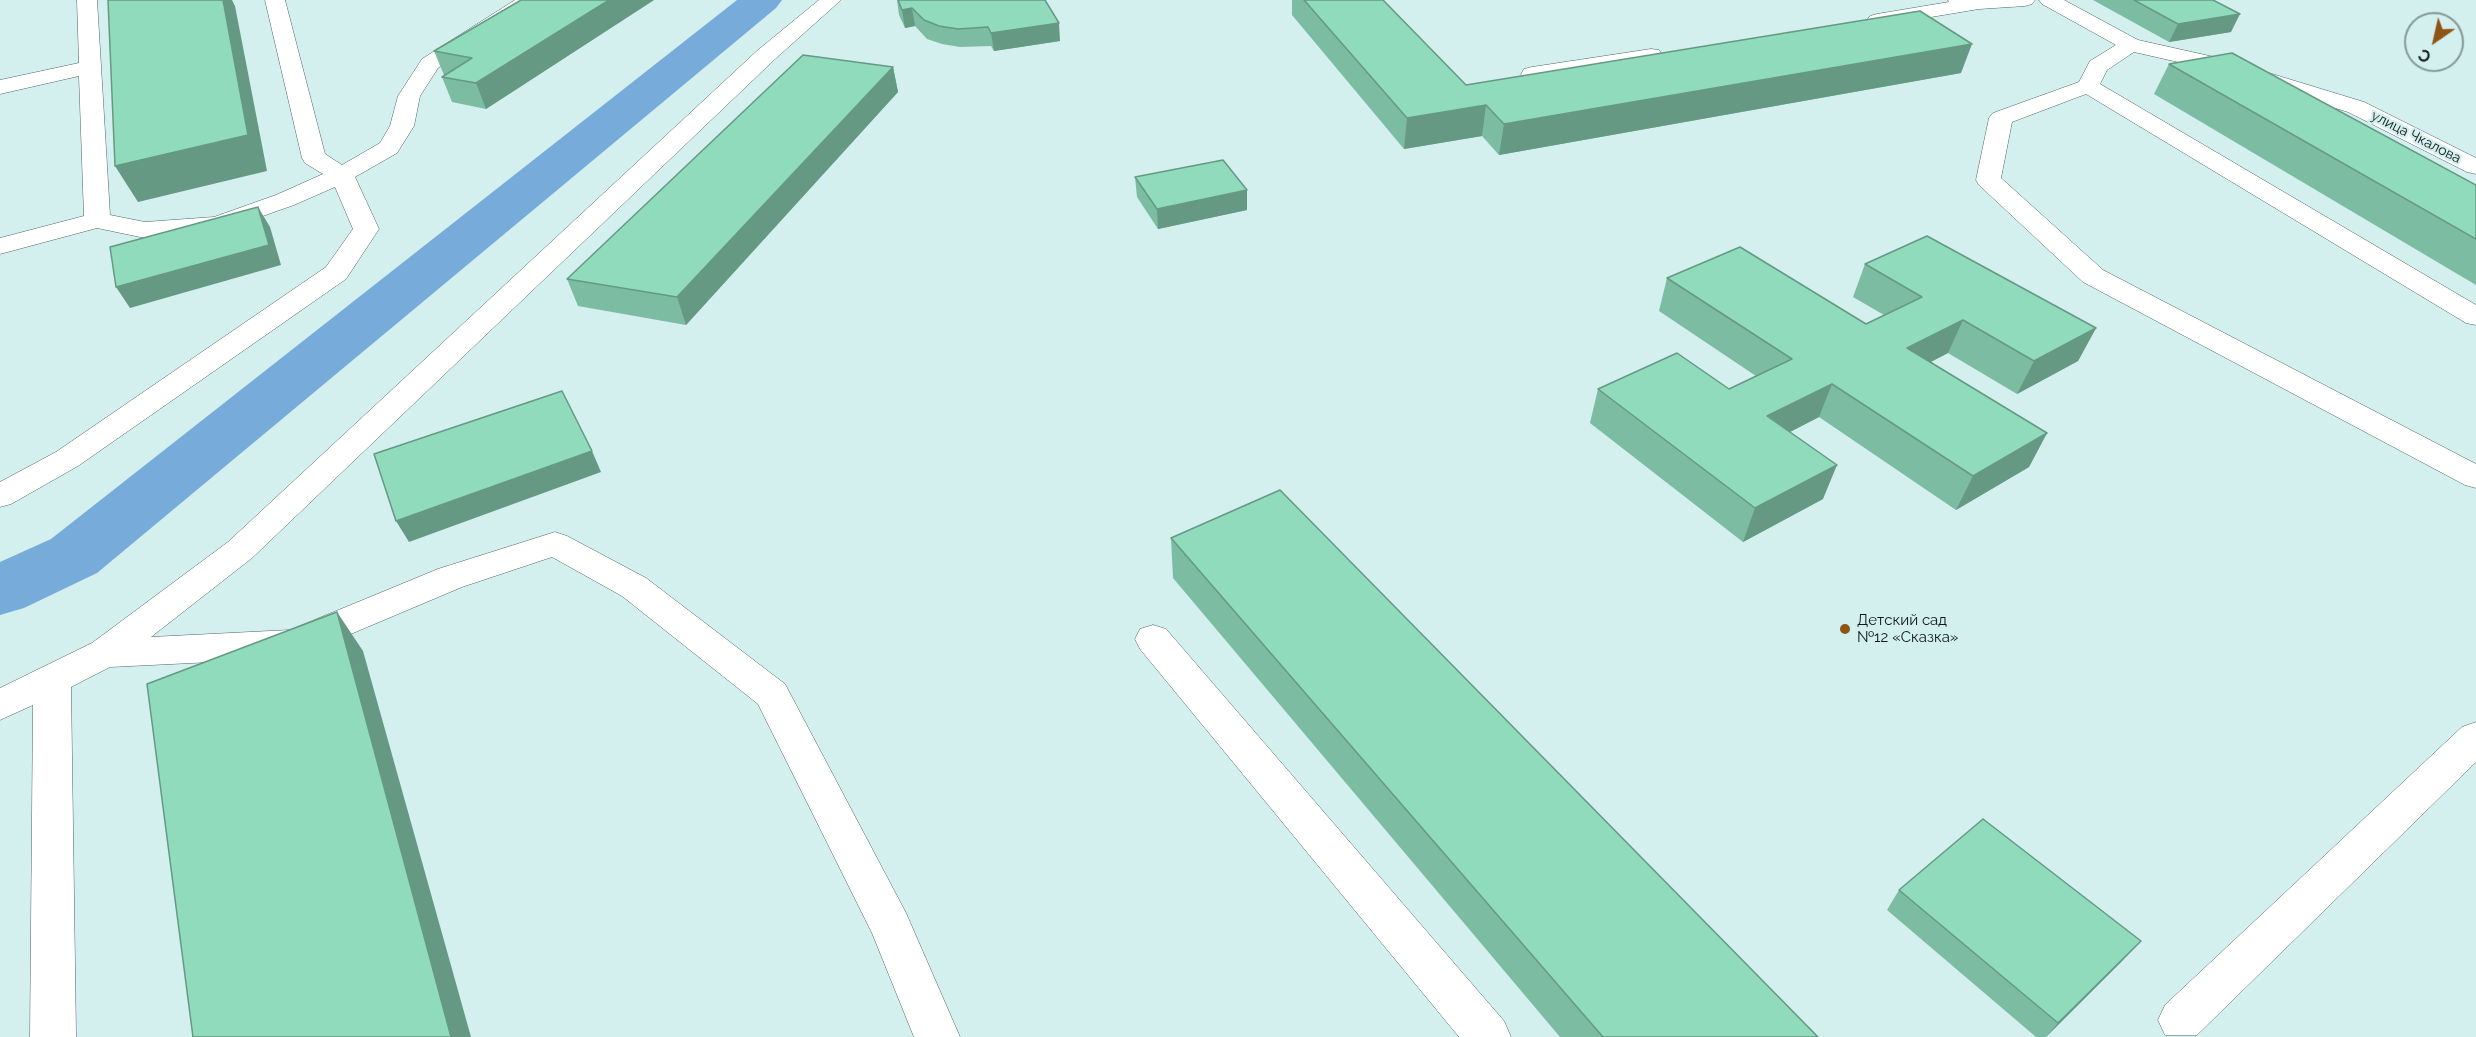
<!DOCTYPE html>
<meta charset="utf-8">
<style>
body{margin:0}
#map{position:relative;width:2476px;height:1037px;overflow:hidden;background:#d3efee;font-family:Raleway,sans-serif}
canvas{display:block}
.north{position:absolute;left:2404px;top:12px;width:60px;height:60px;box-sizing:border-box;background:#d3efee;border:2px solid #859a99;border-radius:50%;rotate:214deg;font-size:16px;font-weight:700;line-height:24px;text-align:center;color:#101a19}
.north::after{content:'';display:block;margin:auto;width:21px;height:27px;background:#905414;clip-path:polygon(50% 0,100% 100%,50% 72%,0 100%)}
</style>
<div id="map">
<canvas width="2476" height="1037"></canvas>
<div class="north">С</div>
</div>
<script>
const ctx = document.querySelector('canvas').getContext('2d');
ctx.lineJoin = 'round';
const toPath = rows => new Path2D(rows.map(r => 'M' + r).join(''));
function fillPath(path, color) { ctx.fillStyle = color; ctx.fill(path, 'evenodd'); }
function strokePath(path, color, width, dash) { ctx.strokeStyle = color; ctx.lineWidth = width; ctx.lineCap = dash ? 'butt' : 'round'; ctx.setLineDash(dash || []); ctx.stroke(path); }
function drawText(font, color, halo, rows, align = 'center') {
  ctx.font = font + ' Raleway,sans-serif'; ctx.lineWidth = 4.5; ctx.setLineDash([]); ctx.textBaseline = 'middle'; ctx.strokeStyle = halo; ctx.fillStyle = color; for (const [text, x, y, turn = 0] of rows) {
    ctx.save(); ctx.translate(x, y); ctx.rotate((+turn || 0) * Math.PI / 180); ctx.textAlign = isNaN(turn) ? turn : align; if (halo) ctx.strokeText(text, 0, 0); ctx.fillText(text, 0, 0); ctx.restore();
  }
}
fillPath(toPath([
 [737,0,782,0,776,8,97,573,24,608,0,615,0,562,51,539,737,0]
]), '#77acda');
const minor = toPath([
 [77,0,97,0,110,215,145,222,214,217,276,195,323,174,305,163,302,158,265,0,285,0,325,154,342,165,380,143,390,126,398,96,422,59,515,0,539,0,536,4,438,68,420,96,414,126,397,153,355,177,379,229,346,279,78,466,11,504,0,507,0,482,56,452,326,267,353,229,335,187,294,205,217,232,145,238,97,228,0,254,0,238,84,216,79,76,0,94,0,80,79,63,77,0],
 [819,0,841,0,774,60,252,558,151,637,290,630,438,569,555,532,567,536,646,578,785,684,906,913,960,1037,914,1037,872,933,758,704,622,596,552,557,462,587,294,658,110,667,71,687,76,1037,30,1037,33,705,0,720,0,688,92,643,228,542,758,50,819,0],
 [1948,0,2035,0,2032,4,2025,6,1979,9,1877,26,1870,24,1867,20,1870,16,1877,14,1949,2,1948,0],
 [2039,0,2064,0,2138,40,2223,59,2364,102,2476,158,2476,174,2467,172,2348,112,2209,69,2134,52,2107,70,2100,84,2476,305,2476,325,2466,323,2086,94,2012,122,2001,178,2103,270,2476,464,2476,488,2465,485,2083,282,1979,185,1976,180,1989,118,1993,113,2079,82,2090,61,2116,45,2042,4,2039,0],
 [1651,49,1659,50,1662,55,1659,60,1532,81,1524,79,1521,74,1524,69,1532,67,1651,49],
 [1153,625,1166,629,1504,1021,1511,1037,1459,1037,1140,649,1135,639,1140,629,1153,625],
 [2476,722,2476,762,2197,1035,2165,1035,2158,1020,2165,1005,2462,727,2476,722]
]);
strokePath(minor, '#4e6665', 1);
fillPath(minor, '#fff');
fillPath(toPath([
 [521,0,654,0,486,109,452,102,442,77,444,75,434,51],
 [897,0,1045,0,1060,41,994,51,991,46,960,47,942,44,927,39,915,26,905,28,899,15],
 [1292,0,1383,0,1466,85,1961,73,1499,155,1482,136,1404,149,1292,15],
 [2093,0,2213,0,2231,32,2169,42],
 [2169,64,2476,185,2476,285,2154,94],
 [893,67,898,92,686,325,578,306,567,279],
 [1135,177,1247,210,1158,229,1137,197],
 [1865,264,2096,328,2078,361,2017,394,1948,353,1931,362,2047,433,2029,467,1956,510,1819,417,1790,432,1823,499,1743,542,1590,423,1598,389,1729,389,1756,376,1659,311,1667,278,1866,324,1884,315,1853,297],
 [1171,538,1818,1037,1560,1037,1173,578],
 [1899,890,2123,960,2046,1037,2036,1037,1887,910]
]), '#7cbca2');
fillPath(toPath([
 [223,0,232,0,235,6,267,171,138,202,115,166],
 [609,0,654,0,486,109,476,83],
 [912,8,915,26,905,28,902,10],
 [2240,14,2231,32,2169,42,2178,24],
 [1059,23,1060,41,994,51,991,33],
 [1972,44,1961,73,1499,155,1504,124],
 [893,67,898,92,686,325,677,297],
 [1486,105,1482,136,1404,149,1407,118],
 [1247,190,1247,210,1158,229,1157,209],
 [258,207,270,227,281,265,130,308,116,287],
 [1963,320,1948,353,1893,381,1907,348],
 [2096,328,2078,361,2017,394,2034,361],
 [1832,384,1819,417,1755,450,1767,416],
 [2047,433,2029,467,1956,510,1973,476],
 [592,451,601,472,409,542,396,521],
 [1837,465,1823,499,1743,542,1755,508],
 [337,612,363,651,471,1037,451,1037],
 [2141,941,2123,960,2046,1037,2058,1023]
]), '#659984');
const building = toPath([
 [108,0,223,0,248,135,115,166,108,0],
 [521,0,609,0,476,83,442,77,472,58,434,51,521,0],
 [898,0,1045,0,1059,23,991,33,988,27,958,29,939,26,924,20,912,8,902,10,898,0],
 [1304,0,1383,0,1466,85,1920,11,1972,44,1504,124,1486,105,1407,118,1304,0],
 [2134,0,2213,0,2240,14,2178,24,2134,0],
 [2232,53,2476,185,2476,239,2169,64,2232,53],
 [803,55,893,67,677,297,567,279,803,55],
 [1223,160,1247,190,1157,209,1135,177,1223,160],
 [258,207,269,245,116,287,110,247,258,207],
 [1927,236,2096,328,2034,361,1963,320,1907,348,2047,433,1973,476,1832,384,1767,416,1837,465,1755,508,1598,389,1677,353,1729,389,1792,359,1667,278,1740,247,1866,324,1922,297,1865,264,1927,236],
 [562,391,592,451,396,521,374,454,562,391],
 [1280,490,1818,1037,1603,1037,1171,538,1280,490],
 [337,612,451,1037,193,1037,147,684,337,612],
 [1983,819,2141,941,2058,1023,1899,890,1983,819]
]);
fillPath(building, '#90dbbc');
strokePath(building, '#659984', 1.5);
for (const [x, y, r, color] of [
 [1845,629,6,"#905414"]
]) { const dot = new Path2D(); dot.arc(x, y, r, 0, 2 * Math.PI); ctx.fillStyle = color; ctx.fill(dot); strokePath(dot, '#d3efee', 2); }
drawText('14px', '#101a19', '#d3efee', [
 ["улица Чкалова",2416,137,27]
]);
drawText('15px', '#101a19', '#d3efee', [
 ["Детский сад",1857,620],
 ["№12 «Сказка»",1857,637]
], 'left');
</script>
